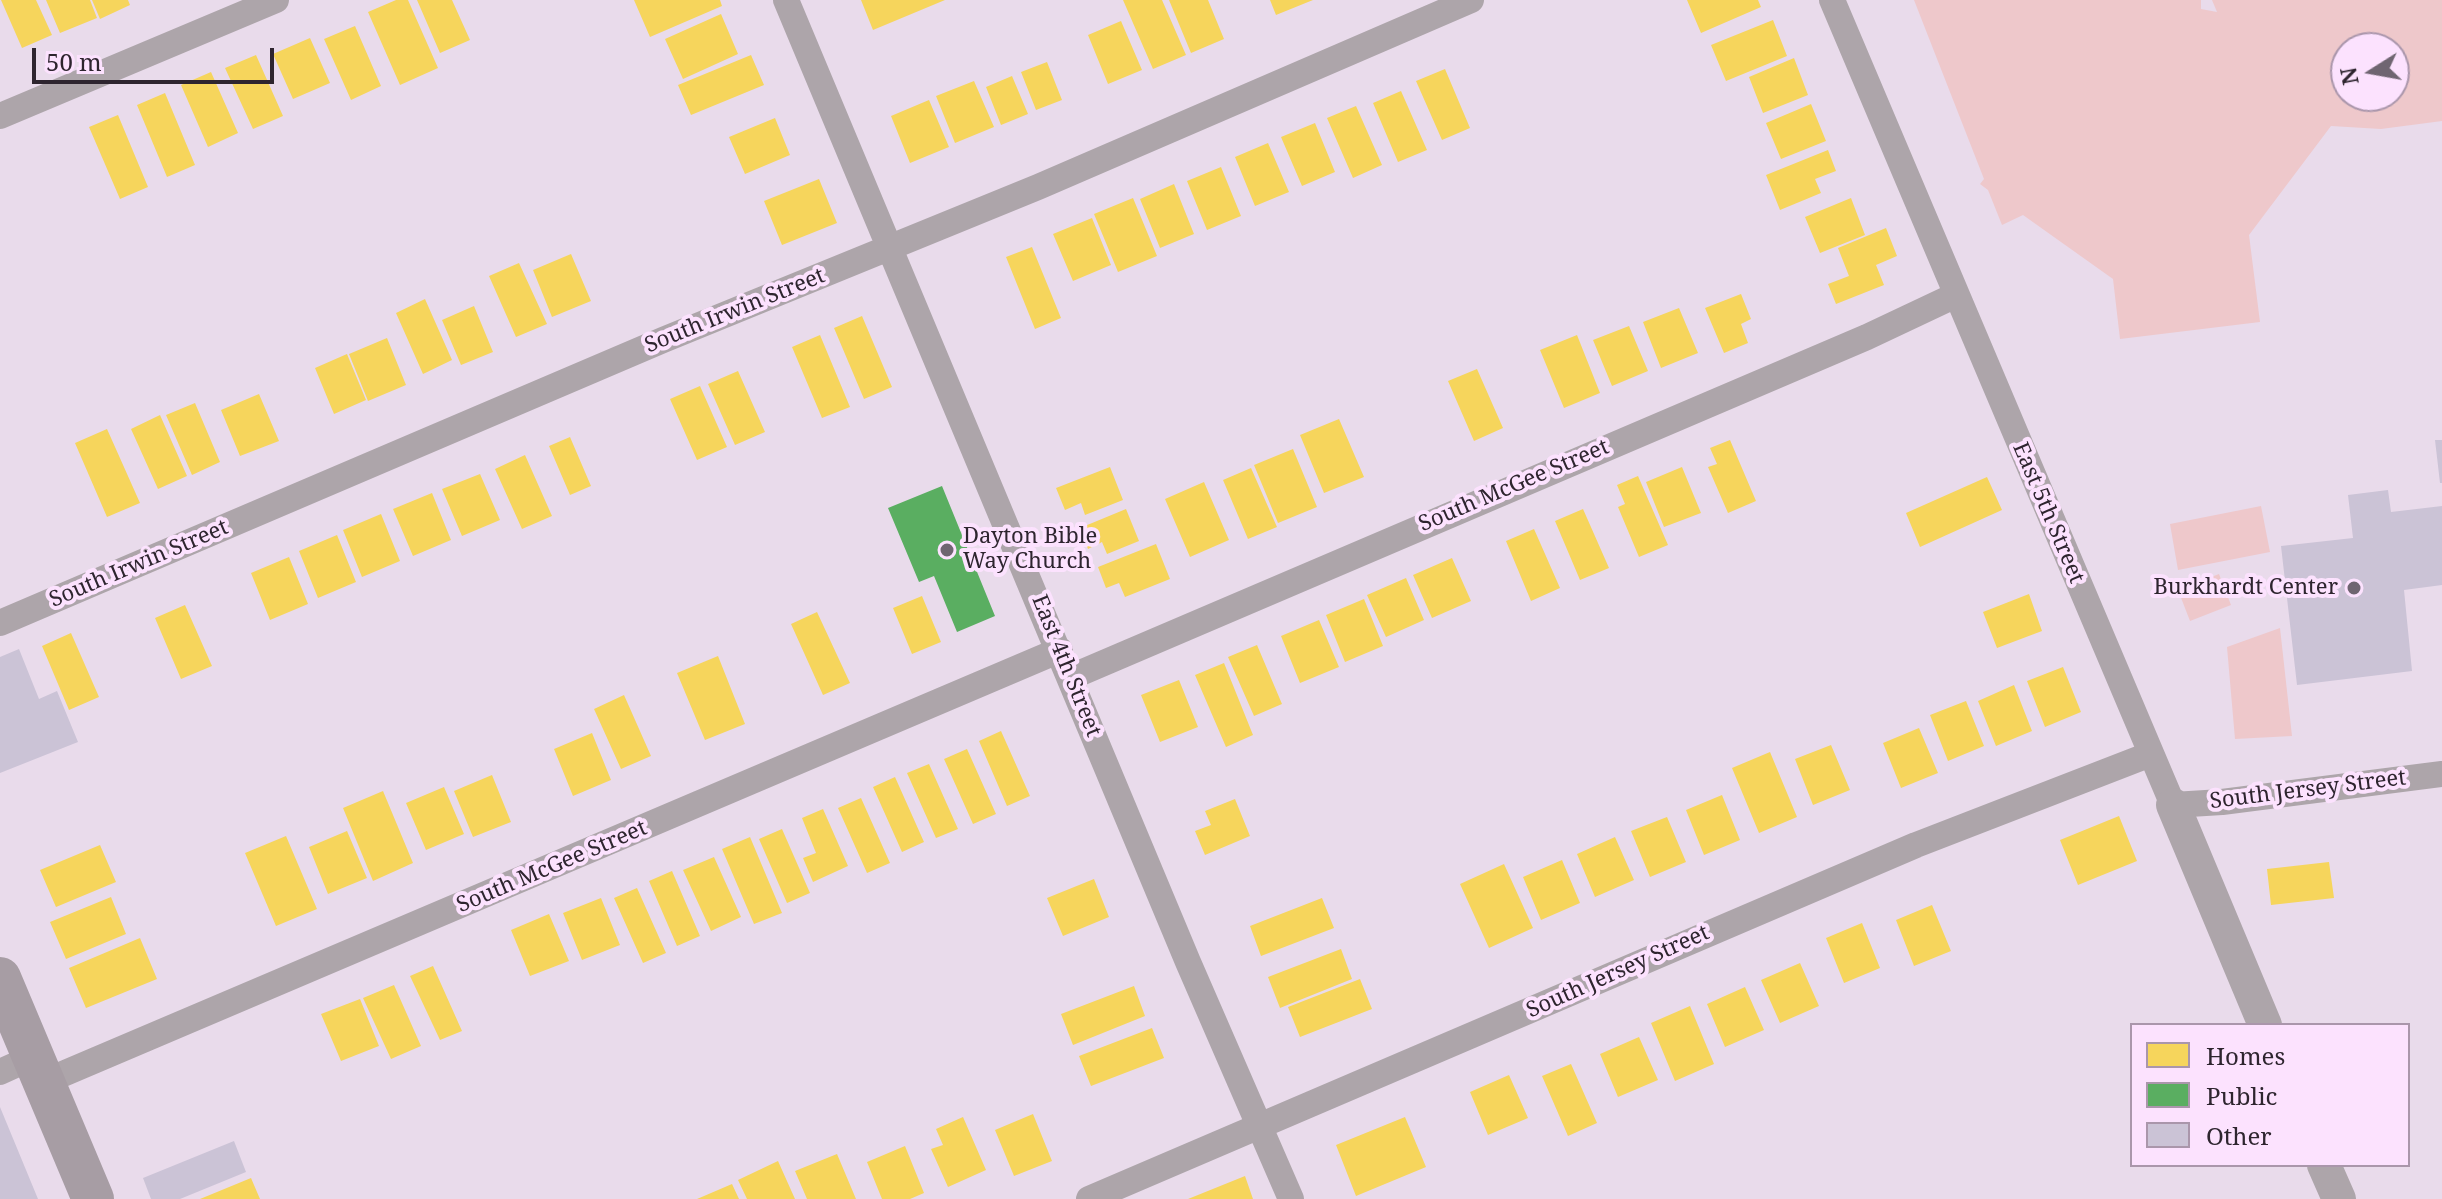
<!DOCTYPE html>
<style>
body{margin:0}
#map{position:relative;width:2442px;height:1199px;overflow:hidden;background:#e9dbeb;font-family:"Noto Serif",serif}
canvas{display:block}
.legend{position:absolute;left:2130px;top:1023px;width:280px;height:144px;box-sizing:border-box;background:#fce2fe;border:2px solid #aa96ab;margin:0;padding:10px 14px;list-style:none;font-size:24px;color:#2e252f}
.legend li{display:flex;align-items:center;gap:16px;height:40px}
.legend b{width:40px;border:2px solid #aa96ab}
.north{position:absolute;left:2330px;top:32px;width:80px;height:80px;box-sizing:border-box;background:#fce2fe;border:2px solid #aa96ab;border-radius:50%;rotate:259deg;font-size:22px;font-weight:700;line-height:32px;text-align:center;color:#2e252f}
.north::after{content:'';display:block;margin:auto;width:28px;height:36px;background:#6f6571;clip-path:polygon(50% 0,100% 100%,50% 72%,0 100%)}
.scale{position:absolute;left:32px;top:48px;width:242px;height:36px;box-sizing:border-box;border:4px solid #2e252f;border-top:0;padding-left:10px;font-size:24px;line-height:28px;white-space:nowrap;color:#2e252f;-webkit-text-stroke:6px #fce2fe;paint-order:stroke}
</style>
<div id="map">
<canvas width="2442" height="1199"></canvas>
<ul class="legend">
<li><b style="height:22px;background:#f6d55c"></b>Homes</li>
<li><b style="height:22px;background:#5aae61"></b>Public</li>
<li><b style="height:22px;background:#cbc3d6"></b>Other</li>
</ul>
<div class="north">N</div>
<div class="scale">50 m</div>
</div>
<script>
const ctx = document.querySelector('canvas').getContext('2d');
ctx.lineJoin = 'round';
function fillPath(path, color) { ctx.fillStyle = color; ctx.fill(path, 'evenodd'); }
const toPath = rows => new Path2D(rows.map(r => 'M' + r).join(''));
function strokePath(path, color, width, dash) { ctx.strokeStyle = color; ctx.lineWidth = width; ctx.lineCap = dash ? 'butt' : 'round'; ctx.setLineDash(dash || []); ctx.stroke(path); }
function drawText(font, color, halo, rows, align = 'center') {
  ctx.font = font + ' "Noto Serif",serif'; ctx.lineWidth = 8; ctx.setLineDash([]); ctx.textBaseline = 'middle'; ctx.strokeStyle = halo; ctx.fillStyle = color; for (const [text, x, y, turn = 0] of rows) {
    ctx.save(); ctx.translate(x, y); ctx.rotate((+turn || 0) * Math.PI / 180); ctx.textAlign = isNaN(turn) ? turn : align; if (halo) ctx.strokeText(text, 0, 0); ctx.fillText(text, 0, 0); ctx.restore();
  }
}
fillPath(toPath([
 [1914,0,2201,0,2201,9,2217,12,2212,0,2442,0,2442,121,2381,129,2331,126,2249,235,2260,322,2120,339,2113,279,2023,215,2002,225,1988,190,1980,184,1984,179],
 [2394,48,2394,96,2346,96,2346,48],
 [2261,506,2270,552,2178,570,2170,524],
 [2219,574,2231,605,2190,621,2178,590],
 [2280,628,2292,736,2235,739,2227,647]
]), '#eec8cb');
fillPath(toPath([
 [1,0,36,0,52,35,22,48],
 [46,0,90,0,97,18,60,33],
 [92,0,128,0,130,5,100,19],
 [396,0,408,0,438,68,400,85,368,12],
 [417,0,452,0,470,40,440,53],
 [634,0,720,0,722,6,650,37],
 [861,0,945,0,873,30],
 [1123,0,1162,0,1186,55,1153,69],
 [1169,0,1208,0,1224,39,1191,53],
 [1270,0,1313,0,1276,15],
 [1687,0,1758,0,1761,7,1701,33],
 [721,14,738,54,683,79,665,39],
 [1773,20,1787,56,1726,81,1711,45],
 [1121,21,1142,70,1108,84,1088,35],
 [355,26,381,86,351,100,324,39],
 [310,38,330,83,293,99,273,54],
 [256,55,283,116,253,129,225,68],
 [751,55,764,85,691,115,678,85],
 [1794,58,1808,95,1763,113,1749,77],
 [1047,62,1062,100,1036,110,1021,72],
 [1445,69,1470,128,1442,140,1416,81],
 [211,72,238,133,208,147,181,85],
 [1012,76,1028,114,1001,125,986,87],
 [974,81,994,127,955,143,936,96],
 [1401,91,1427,150,1398,162,1373,103],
 [165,93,195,165,167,177,137,105],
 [929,100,949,147,910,163,891,116],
 [1811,104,1826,141,1781,159,1766,123],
 [1356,106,1382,165,1353,178,1327,118],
 [118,115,148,187,120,199,89,127],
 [775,118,790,155,745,174,729,137],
 [1315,123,1335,172,1302,186,1281,137],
 [1268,143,1289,192,1255,206,1235,157],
 [1828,150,1836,171,1815,179,1821,193,1780,210,1766,175],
 [1221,167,1241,216,1207,230,1187,181],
 [819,179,837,223,782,245,764,201],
 [1174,184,1194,234,1160,248,1140,199],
 [1133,198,1157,256,1118,272,1094,214],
 [1851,198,1865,235,1820,253,1805,217],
 [1092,218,1111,265,1073,281,1053,234],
 [1886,228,1897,256,1876,265,1884,285,1836,304,1828,284,1849,276,1838,248],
 [1032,247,1061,318,1035,329,1006,257],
 [571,254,591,301,552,317,533,270],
 [519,263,547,324,516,337,489,276],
 [1741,294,1751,319,1741,324,1748,343,1724,353,1705,308],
 [425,299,452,360,423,374,396,313],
 [474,306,493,352,461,365,442,320],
 [1679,308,1698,353,1661,368,1643,322],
 [862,316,892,387,864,399,834,328],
 [1629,326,1648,371,1612,386,1593,340],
 [820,335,850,407,822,418,792,347],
 [1577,335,1600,393,1564,408,1540,350],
 [387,338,406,385,368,401,349,354],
 [347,354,366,400,334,414,315,368],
 [1477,369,1503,428,1474,441,1448,381],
 [738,371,765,432,735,445,708,384],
 [700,386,727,447,697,460,670,399],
 [259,394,279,441,240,456,221,410],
 [195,403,220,462,192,475,166,415],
 [160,415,187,476,158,489,131,429],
 [1339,419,1364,477,1324,493,1300,435],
 [107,429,140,503,107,517,75,443],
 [570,437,591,486,570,495,549,446],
 [1730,440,1756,501,1728,513,1708,467,1717,464,1710,448],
 [1293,449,1317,507,1278,523,1254,465],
 [525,455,552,516,522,529,495,469],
 [1110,467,1123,500,1085,515,1081,503,1065,510,1056,488],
 [1682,467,1701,513,1664,527,1646,482],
 [1251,468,1277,527,1248,539,1223,480],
 [480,474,500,520,462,536,442,489],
 [1638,476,1668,545,1639,557,1618,507,1625,504,1617,485],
 [1987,477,2002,510,1920,547,1906,513],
 [1204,482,1229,540,1190,557,1165,499],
 [432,493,451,540,413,556,393,509],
 [1126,509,1139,541,1107,554,1102,542,1088,549,1080,528],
 [1583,509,1609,568,1580,580,1555,521],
 [381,514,400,561,362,577,343,530],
 [1534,529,1560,588,1531,601,1506,541],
 [337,535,356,582,318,598,299,551],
 [1156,544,1170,579,1125,597,1119,583,1106,588,1098,567],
 [289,557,308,604,270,620,251,573],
 [1452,558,1471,601,1432,618,1413,575],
 [1406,578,1424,620,1386,637,1367,595],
 [2029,594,2042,631,1997,648,1983,612],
 [922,596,941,642,912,654,893,608],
 [1364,599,1383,646,1345,662,1326,615],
 [185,605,212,666,181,679,155,618],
 [817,612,850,683,823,695,791,624],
 [1319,620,1339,667,1300,683,1281,636],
 [71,633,99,697,69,710,42,646],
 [1257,645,1282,704,1254,716,1228,657],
 [718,656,745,724,705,740,677,673],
 [1224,663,1253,735,1226,747,1195,675],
 [2063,667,2081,712,2045,727,2027,681],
 [1179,680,1198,727,1160,742,1141,695],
 [2014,685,2032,731,1996,746,1978,701],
 [624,695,651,756,621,769,594,709],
 [1966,701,1984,746,1948,761,1930,715],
 [1919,728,1938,773,1901,788,1883,743],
 [1001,731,1030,796,1007,806,979,741],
 [592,733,611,780,573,796,554,749],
 [1831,745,1850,790,1813,805,1795,759],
 [967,749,996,814,973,824,944,759],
 [1770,752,1797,817,1759,833,1732,768],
 [929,764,958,829,936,838,907,773],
 [492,775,511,822,473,837,454,791],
 [895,777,924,842,902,852,873,787],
 [444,787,464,834,426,850,406,803],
 [383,791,413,863,373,881,343,808],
 [1722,795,1740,840,1704,855,1686,810],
 [861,798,890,863,867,873,838,808],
 [1235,799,1250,836,1205,855,1195,831,1211,825,1205,811],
 [823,809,848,866,813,882,803,858,816,853,802,818],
 [2119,816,2137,861,2078,885,2060,840],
 [1667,817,1686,862,1650,877,1631,831],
 [782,829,810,893,787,903,759,839],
 [347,831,367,878,328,894,309,847],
 [286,836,317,909,276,926,245,853],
 [750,837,782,913,754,924,722,849],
 [1615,837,1634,880,1595,897,1577,854],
 [100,845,116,882,56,907,40,870],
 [714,857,741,917,711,931,683,870],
 [1562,860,1580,903,1541,920,1523,877],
 [2329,862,2334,898,2271,905,2267,869],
 [1504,864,1533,928,1489,948,1460,884],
 [672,871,700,936,677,946,649,881],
 [1094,879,1109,917,1063,936,1047,898],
 [637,888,666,953,643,963,614,898],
 [111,897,126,934,66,959,50,922],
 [601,898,620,945,582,960,563,913],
 [1322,898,1334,928,1261,956,1250,926],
 [1932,905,1951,951,1914,966,1896,920],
 [549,914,569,961,530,976,511,930],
 [1862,923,1880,968,1844,983,1826,938],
 [140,938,157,979,86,1008,69,968],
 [1341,949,1352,979,1280,1008,1268,977],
 [1800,963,1819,1006,1780,1023,1761,980],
 [433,966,462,1031,440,1040,410,976],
 [1360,979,1372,1009,1300,1037,1288,1007],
 [394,985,421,1046,391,1059,363,998],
 [1134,986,1145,1016,1073,1045,1061,1014],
 [1745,987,1764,1030,1725,1047,1707,1004],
 [360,999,379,1046,341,1061,321,1014],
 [1690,1006,1714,1064,1675,1081,1651,1023],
 [1152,1028,1164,1058,1091,1086,1079,1056],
 [1639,1037,1658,1080,1618,1097,1600,1054],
 [1571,1064,1597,1123,1568,1136,1542,1076],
 [1509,1075,1528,1118,1488,1135,1470,1092],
 [1033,1114,1052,1161,1014,1176,995,1130],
 [963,1117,986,1170,948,1187,931,1149,943,1145,936,1129],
 [1405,1117,1426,1167,1356,1196,1336,1145],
 [905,1146,924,1193,910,1199,882,1199,867,1162],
 [837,1154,856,1199,807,1199,795,1171],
 [778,1161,795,1199,747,1199,738,1180],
 [1245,1176,1253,1199,1188,1199],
 [251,1178,260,1199,200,1199],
 [732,1184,739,1199,697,1199]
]), '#f6d55c');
fillPath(toPath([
 [942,486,995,616,957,632,934,576,919,582,888,508]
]), '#5aae61');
fillPath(toPath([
 [2435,440,2442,440,2442,483,2440,483],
 [2388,490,2391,512,2442,506,2442,585,2404,590,2412,671,2297,685,2281,546,2353,538,2348,495],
 [19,649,39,699,57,691,78,742,0,773,0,657],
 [0,1107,38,1199,0,1199],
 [234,1141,246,1172,180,1199,151,1199,143,1178]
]), '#cbc3d6');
strokePath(toPath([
 [786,0,1188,962,1291,1199],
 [1832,0,2173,805,2222,802,2442,774],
 [0,116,276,0],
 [0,623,663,340,1038,187,1471,0],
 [1071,677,1867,337,1956,295],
 [0,1072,33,1057],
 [44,1082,1060,650],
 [1089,1199,1916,845,2151,754]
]), '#ada5aa', 26);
strokePath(toPath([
 [2173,805,2265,1025],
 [2324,1165,2339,1199]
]), '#ada5aa', 34);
strokePath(toPath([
 [0,978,93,1199]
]), '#a79da4', 42);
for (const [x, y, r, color] of [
 [947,550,8,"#6f6571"],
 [2354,588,8,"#6f6571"]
]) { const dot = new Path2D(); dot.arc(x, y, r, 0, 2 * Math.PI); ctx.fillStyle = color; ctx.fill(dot); strokePath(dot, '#fce2fe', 3); }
drawText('22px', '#2e252f', '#fce2fe', [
 ["South Irwin Street",735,311,-22],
 ["South McGee Street",1514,486,-23],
 ["East 5th Street",2048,513,67],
 ["South Irwin Street",139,564,-23],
 ["East 4th Street",1066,666,68],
 ["South Jersey Street",2308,790,-7],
 ["South McGee Street",552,867,-23],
 ["South Jersey Street",1618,972,-24]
]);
drawText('22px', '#2e252f', '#fce2fe', [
 ["Dayton Bible",963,537],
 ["Way Church",963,562],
 ["Burkhardt Center",2338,588,"right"]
], 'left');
</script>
